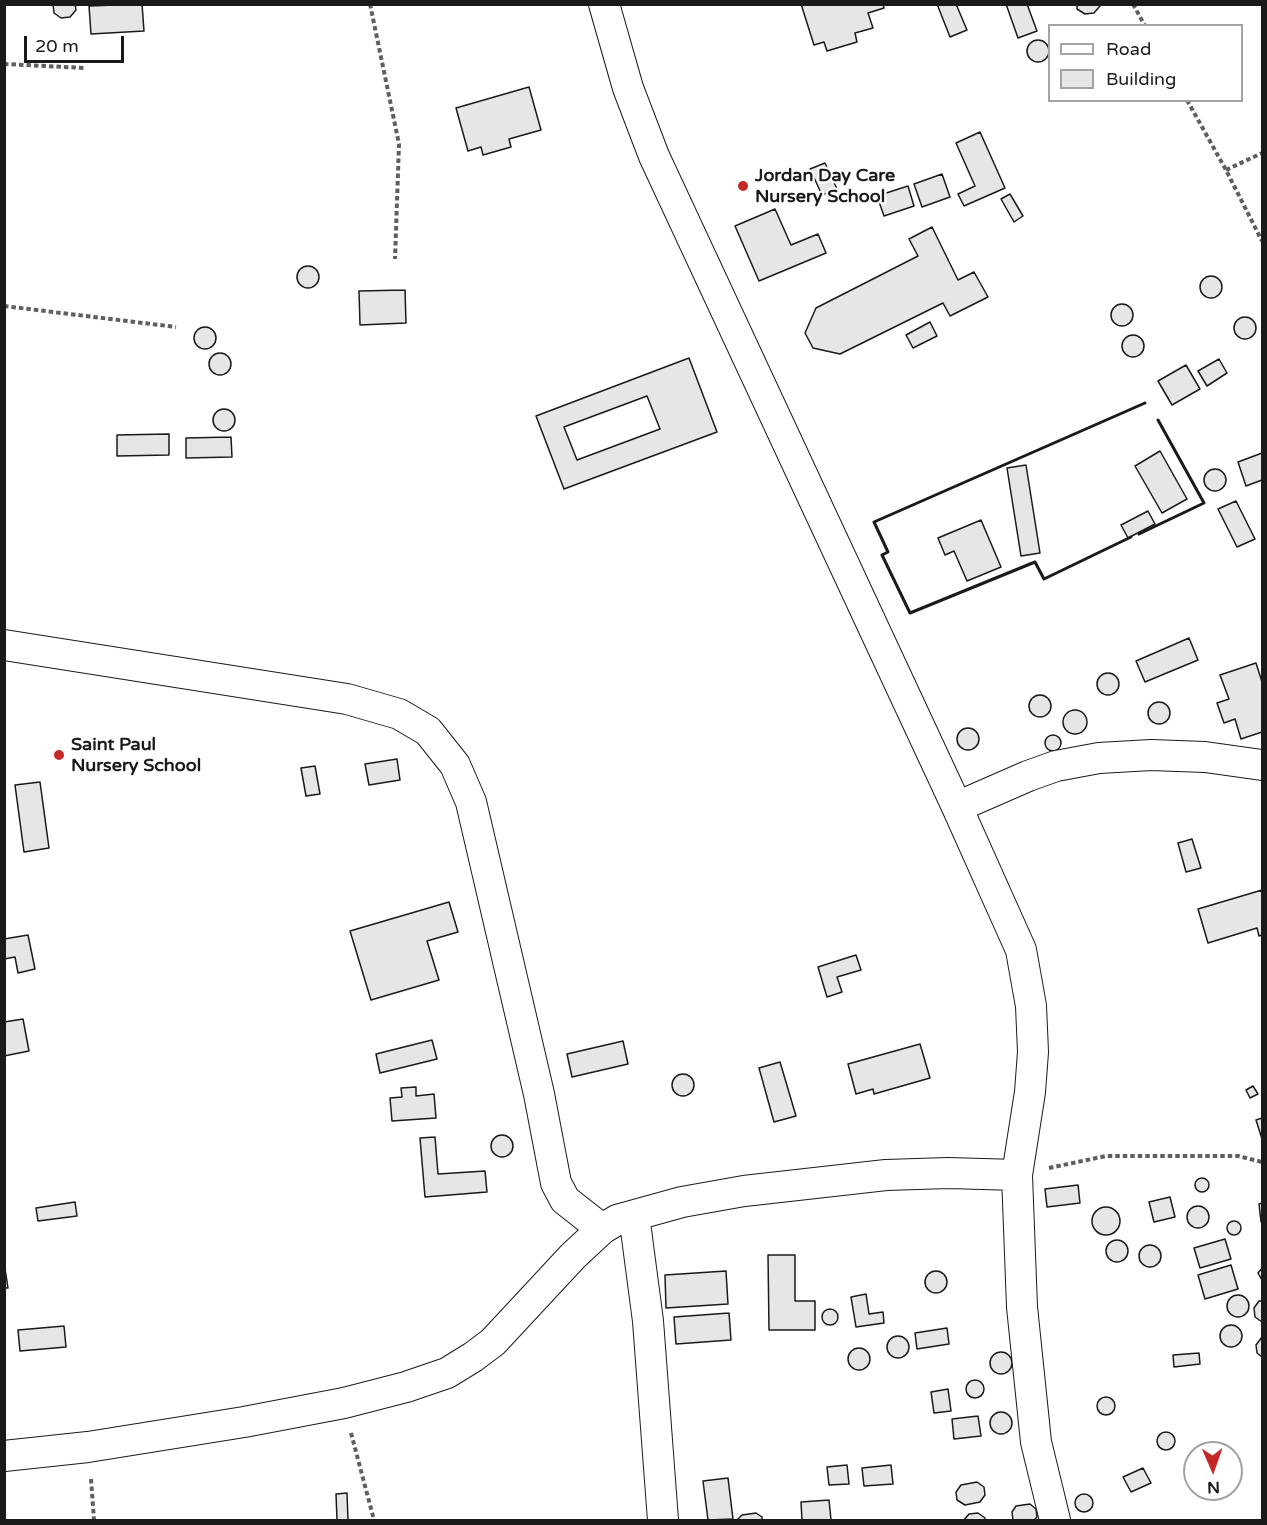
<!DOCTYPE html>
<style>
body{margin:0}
#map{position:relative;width:1267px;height:1525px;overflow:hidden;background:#fff;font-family:"Varela Round",sans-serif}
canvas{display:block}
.frame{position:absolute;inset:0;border:6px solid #1a1a1a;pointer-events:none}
.legend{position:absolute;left:1048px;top:24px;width:195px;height:78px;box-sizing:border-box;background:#fff;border:2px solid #a3a3a3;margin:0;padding:8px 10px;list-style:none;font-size:18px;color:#1a1a1a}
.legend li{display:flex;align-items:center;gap:12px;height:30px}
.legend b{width:30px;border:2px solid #a3a3a3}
.north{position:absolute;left:1183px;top:1441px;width:60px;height:60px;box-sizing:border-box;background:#fff;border:2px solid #a3a3a3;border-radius:50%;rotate:178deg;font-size:16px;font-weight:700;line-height:24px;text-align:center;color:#1a1a1a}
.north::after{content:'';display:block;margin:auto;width:21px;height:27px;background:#c62828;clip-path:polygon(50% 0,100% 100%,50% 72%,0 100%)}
.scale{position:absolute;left:24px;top:36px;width:100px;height:27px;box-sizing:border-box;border:3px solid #1a1a1a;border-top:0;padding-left:8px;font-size:18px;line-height:21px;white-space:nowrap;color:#1a1a1a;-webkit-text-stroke:4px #fff;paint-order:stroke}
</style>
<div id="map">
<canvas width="1267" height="1525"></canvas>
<div class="frame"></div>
<ul class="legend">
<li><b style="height:8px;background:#fff"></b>Road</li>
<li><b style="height:16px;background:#e6e6e6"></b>Building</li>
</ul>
<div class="north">N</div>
<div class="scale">20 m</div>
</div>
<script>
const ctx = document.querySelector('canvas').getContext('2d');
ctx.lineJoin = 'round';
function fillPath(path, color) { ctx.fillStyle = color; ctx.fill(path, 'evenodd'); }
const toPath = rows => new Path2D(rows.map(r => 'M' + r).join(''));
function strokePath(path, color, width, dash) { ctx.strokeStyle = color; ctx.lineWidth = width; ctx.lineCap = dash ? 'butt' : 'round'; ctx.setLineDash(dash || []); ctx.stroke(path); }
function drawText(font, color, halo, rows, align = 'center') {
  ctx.font = font + ' "Varela Round",sans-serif'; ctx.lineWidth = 4.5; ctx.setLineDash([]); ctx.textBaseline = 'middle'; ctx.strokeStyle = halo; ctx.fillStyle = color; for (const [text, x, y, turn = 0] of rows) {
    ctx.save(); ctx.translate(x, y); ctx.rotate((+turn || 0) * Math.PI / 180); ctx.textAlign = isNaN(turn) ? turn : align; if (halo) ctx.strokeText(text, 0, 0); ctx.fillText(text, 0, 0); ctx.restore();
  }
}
const building = toPath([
 [53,4,75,4,76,10,70,17,61,18,54,13,53,4],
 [142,4,144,31,91,34,89,6,142,4],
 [801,4,883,4,884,8,868,13,873,28,855,33,857,42,827,51,824,42,814,45,801,4],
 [937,4,956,4,967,30,950,37,937,4],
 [1006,4,1027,4,1037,31,1018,38,1006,4],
 [1077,4,1099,4,1100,6,1094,13,1085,14,1077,9,1077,4],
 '1027 51a11 11 0 1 1 22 0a11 11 0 1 1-22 0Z',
 [529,87,541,130,509,139,511,147,483,155,481,147,468,151,456,108,529,87],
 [980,132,1005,188,964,206,958,194,975,186,956,143,980,132],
 [825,163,837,189,822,195,810,169,825,163],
 [942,174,950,197,922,207,914,184,942,174],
 [908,186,914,206,884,216,877,196,908,186],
 [1010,194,1023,216,1014,222,1001,199,1010,194],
 [775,209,791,245,818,234,826,253,759,281,735,226,775,209],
 [932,227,958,280,974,272,988,297,950,316,943,303,840,354,813,348,805,333,816,308,918,256,909,239,932,227],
 '297 277a11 11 0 1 1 22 0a11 11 0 1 1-22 0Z',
 '1200 287a11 11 0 1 1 22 0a11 11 0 1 1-22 0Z',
 [405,290,406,323,360,325,359,291,405,290],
 '1111 315a11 11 0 1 1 22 0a11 11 0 1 1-22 0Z',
 '1234 328a11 11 0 1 1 22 0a11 11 0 1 1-22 0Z',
 [930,322,937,336,913,348,906,335,930,322],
 '194 338a11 11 0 1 1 22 0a11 11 0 1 1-22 0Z',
 '1122 346a11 11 0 1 1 22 0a11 11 0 1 1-22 0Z',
 '209 364a11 11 0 1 1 22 0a11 11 0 1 1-22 0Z',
 [689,358,717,432,564,489,536,416,689,358],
 [647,396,660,429,577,460,564,427,647,396],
 [1219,359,1227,373,1207,386,1198,371,1219,359],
 [1186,365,1200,389,1172,405,1158,381,1186,365],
 '213 420a11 11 0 1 1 22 0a11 11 0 1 1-22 0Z',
 [169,434,169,455,117,456,117,435,169,434],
 [231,437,232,457,186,458,186,438,231,437],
 [1160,451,1187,499,1162,513,1135,466,1160,451],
 [1262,453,1262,480,1246,486,1238,462,1262,453],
 [1026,465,1040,553,1021,556,1007,468,1026,465],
 '1204 480a11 11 0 1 1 22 0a11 11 0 1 1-22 0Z',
 [1236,501,1255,539,1237,547,1218,509,1236,501],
 [1148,511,1155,524,1128,538,1121,525,1148,511],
 [981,520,1001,567,967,581,954,551,945,555,938,538,981,520],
 [1189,638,1198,660,1145,682,1136,661,1189,638],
 [1256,663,1262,682,1262,732,1241,739,1235,719,1224,723,1217,703,1229,699,1220,675,1256,663],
 '1097 684a11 11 0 1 1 22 0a11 11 0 1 1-22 0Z',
 '1029 706a11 11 0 1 1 22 0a11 11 0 1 1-22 0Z',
 '1148 713a11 11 0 1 1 22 0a11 11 0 1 1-22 0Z',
 '1063 722a12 12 0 1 1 24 0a12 12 0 1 1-24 0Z',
 '957 739a11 11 0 1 1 22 0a11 11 0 1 1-22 0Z',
 '1045 743a8 8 0 1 1 16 0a8 8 0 1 1-16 0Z',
 [397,759,400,780,369,785,365,764,397,759],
 [315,766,320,794,306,796,301,768,315,766],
 [40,782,49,848,24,852,15,785,40,782],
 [1192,839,1201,868,1186,872,1178,843,1192,839],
 [1262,890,1262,935,1259,936,1257,928,1208,943,1198,909,1262,890],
 [449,902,458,932,427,941,439,980,371,1000,350,931,449,902],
 [28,935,35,969,18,973,15,957,4,959,4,939,28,935],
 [856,955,861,970,837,977,842,992,827,997,818,967,856,955],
 [23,1019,29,1051,4,1056,4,1022,23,1019],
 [432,1040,437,1059,380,1073,376,1054,432,1040],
 [623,1041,628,1064,572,1077,567,1054,623,1041],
 [920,1044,930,1078,874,1094,873,1089,856,1094,848,1064,920,1044],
 [780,1062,796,1116,774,1122,759,1068,780,1062],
 '672 1085a11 11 0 1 1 22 0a11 11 0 1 1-22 0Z',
 [1253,1086,1258,1094,1250,1098,1246,1090,1253,1086],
 [416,1087,416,1096,434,1094,436,1118,392,1121,390,1098,402,1097,401,1088,416,1087],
 [1262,1118,1262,1139,1256,1120,1262,1118],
 '491 1146a11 11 0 1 1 22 0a11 11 0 1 1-22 0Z',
 [435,1137,438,1174,485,1171,487,1192,425,1197,420,1138,435,1137],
 '1195 1185a7 7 0 1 1 14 0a7 7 0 1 1-14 0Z',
 [1078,1185,1080,1203,1047,1207,1045,1189,1078,1185],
 [1170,1197,1175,1217,1154,1222,1149,1202,1170,1197],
 [75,1202,77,1216,38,1221,36,1208,75,1202],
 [1262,1203,1262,1222,1261,1222,1259,1204,1262,1203],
 '1187 1217a11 11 0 1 1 22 0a11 11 0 1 1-22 0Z',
 '1092 1221a14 14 0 1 1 28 0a14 14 0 1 1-28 0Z',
 '1227 1228a7 7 0 1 1 14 0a7 7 0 1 1-14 0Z',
 [1225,1239,1231,1259,1200,1268,1194,1248,1225,1239],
 '1106 1251a11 11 0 1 1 22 0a11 11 0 1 1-22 0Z',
 '1139 1256a11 11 0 1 1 22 0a11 11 0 1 1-22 0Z',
 [768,1255,795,1255,795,1301,815,1301,815,1330,769,1330,768,1255],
 [4,1262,8,1288,4,1288,4,1262],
 [1231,1265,1238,1289,1205,1299,1198,1275,1231,1265],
 [1262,1268,1262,1280,1258,1273,1262,1268],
 '925 1282a11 11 0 1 1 22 0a11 11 0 1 1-22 0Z',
 [726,1271,728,1304,666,1308,665,1275,726,1271],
 [866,1294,869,1314,883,1312,884,1323,856,1327,851,1297,866,1294],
 '1227 1306a11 11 0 1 1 22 0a11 11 0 1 1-22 0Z',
 [1259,1301,1262,1301,1262,1322,1255,1317,1254,1308,1259,1301],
 '822 1317a8 8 0 1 1 16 0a8 8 0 1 1-16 0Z',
 [729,1313,731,1340,676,1344,674,1317,729,1313],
 '1220 1336a11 11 0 1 1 22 0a11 11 0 1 1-22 0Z',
 [64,1326,66,1347,20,1351,18,1330,64,1326],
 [947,1328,949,1344,917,1349,915,1333,947,1328],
 '887 1347a11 11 0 1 1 22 0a11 11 0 1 1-22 0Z',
 [1262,1337,1262,1357,1257,1353,1256,1345,1262,1337],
 '848 1359a11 11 0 1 1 22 0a11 11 0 1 1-22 0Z',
 '990 1363a11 11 0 1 1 22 0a11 11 0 1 1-22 0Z',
 [1199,1353,1200,1364,1174,1367,1173,1355,1199,1353],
 '966 1389a9 9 0 1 1 18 0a9 9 0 1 1-18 0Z',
 [948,1389,951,1411,934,1413,931,1392,948,1389],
 '1097 1406a9 9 0 1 1 18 0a9 9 0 1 1-18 0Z',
 '990 1423a11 11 0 1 1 22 0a11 11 0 1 1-22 0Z',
 [978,1416,981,1436,954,1439,952,1419,978,1416],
 '1157 1441a9 9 0 1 1 18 0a9 9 0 1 1-18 0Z',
 [847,1465,849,1484,829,1485,827,1467,847,1465],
 [891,1465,893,1484,864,1486,862,1468,891,1465],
 [1143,1468,1151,1483,1131,1492,1123,1477,1143,1468],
 [728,1478,733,1519,708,1520,703,1481,728,1478],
 [977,1482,984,1487,985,1495,980,1502,965,1505,957,1500,956,1492,961,1485,977,1482],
 [347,1493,348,1520,337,1520,336,1494,347,1493],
 '1075 1503a9 9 0 1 1 18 0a9 9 0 1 1-18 0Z',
 [829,1500,831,1520,802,1520,801,1502,829,1500],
 [1030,1504,1036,1509,1037,1517,1034,1520,1013,1520,1012,1512,1016,1506,1030,1504],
 [756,1513,762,1517,762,1520,737,1520,742,1515,756,1513],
 [978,1513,985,1518,985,1520,964,1520,969,1514,978,1513]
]);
fillPath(building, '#e6e6e6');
strokePath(building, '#1a1a1a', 1.5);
const street = toPath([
 [604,4,628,88,654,156,957,807,1021,950,1031,1006,1033,1052,1030,1092,1017,1175,1022,1307,1036,1442,1055,1520],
 [4,645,347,699,399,714,428,731,455,765,471,802,539,1094,556,1183,565,1200,602,1229],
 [957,807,1028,776,1056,766,1099,758,1151,755,1205,757,1262,765],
 [634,1215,648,1321,663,1520],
 [4,1456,88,1447,244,1422,344,1403,406,1387,447,1373,473,1357,493,1342,573,1256,602,1229,617,1220,682,1202,744,1191,886,1175,948,1173,1017,1175]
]);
strokePath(street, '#1a1a1a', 32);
strokePath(toPath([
 [370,4,399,144,395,259],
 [1133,4,1145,26],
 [4,64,85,68],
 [1187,100,1226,170,1262,241],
 [1226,170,1262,153],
 [4,306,176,327],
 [1049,1168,1106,1156,1238,1156,1262,1162],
 [351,1433,374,1520],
 [91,1479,94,1520]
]), '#5f5f5f', 4, [4.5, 3]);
strokePath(street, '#fff', 30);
strokePath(toPath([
 [1139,534,1204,503,1158,420],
 [1131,537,1044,579,1035,562,910,613,882,555,888,552,874,522,1145,403]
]), '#1a1a1a', 3);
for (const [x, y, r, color] of [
 [743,186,6,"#c62828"],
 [59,755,6,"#c62828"]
]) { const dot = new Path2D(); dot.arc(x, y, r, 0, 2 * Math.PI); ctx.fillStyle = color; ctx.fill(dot); strokePath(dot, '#fff', 2); }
drawText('bold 18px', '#1a1a1a', '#fff', [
 ["Jordan Day Care",755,176],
 ["Nursery School",755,197],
 ["Saint Paul",71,745],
 ["Nursery School",71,766]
], 'left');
</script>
